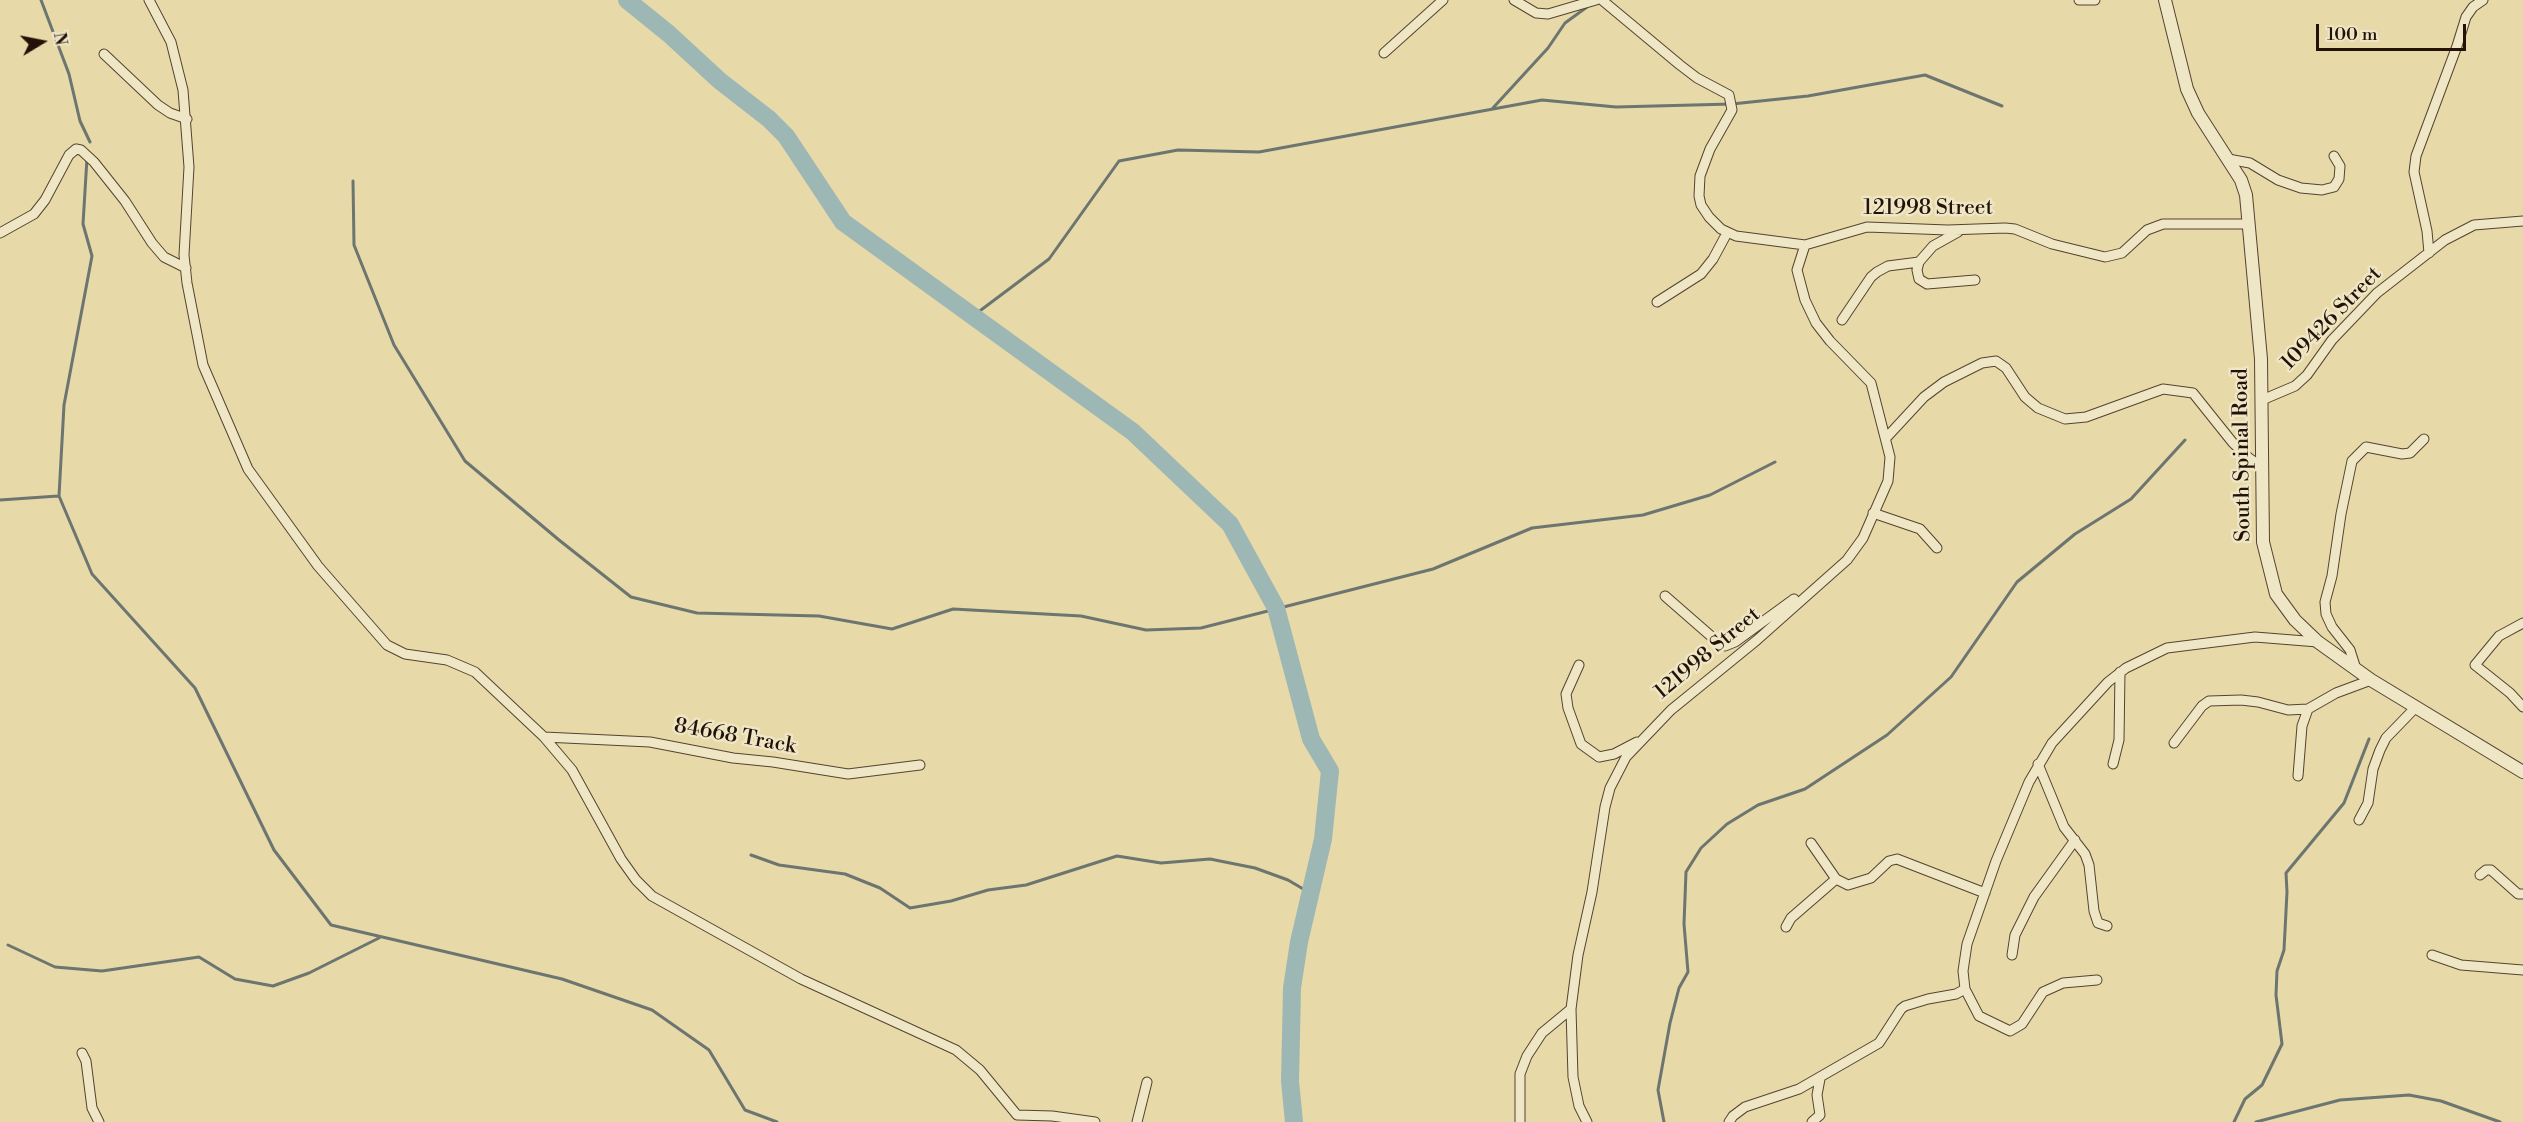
<!DOCTYPE html>
<style>
body{margin:0}
#map{position:relative;width:2523px;height:1122px;overflow:hidden;background:#e7d9a8;font-family:"Libre Bodoni",serif}
canvas{display:block}
.north{position:absolute;left:12px;top:12px;width:60px;height:60px;-webkit-text-stroke:4px #efe6c6;paint-order:stroke;rotate:80deg;font-size:16px;font-weight:700;line-height:24px;text-align:center;color:#221208}
.north::after{content:'';display:block;margin:auto;width:21px;height:27px;background:#221208;clip-path:polygon(50% 0,100% 100%,50% 72%,0 100%)}
.scale{position:absolute;left:2316px;top:24px;width:150px;height:27px;box-sizing:border-box;border:3px solid #221208;border-top:0;padding-left:8px;font-size:18px;line-height:21px;white-space:nowrap;color:#221208;-webkit-text-stroke:4px #efe6c6;paint-order:stroke}
</style>
<div id="map">
<canvas width="2523" height="1122"></canvas>
<div class="north">N</div>
<div class="scale">100 m</div>
</div>
<script>
const ctx = document.querySelector('canvas').getContext('2d');
ctx.lineJoin = 'round';
const toPath = rows => new Path2D(rows.map(r => 'M' + r).join(''));
function strokePath(path, color, width, dash) { ctx.strokeStyle = color; ctx.lineWidth = width; ctx.lineCap = dash ? 'butt' : 'round'; ctx.setLineDash(dash || []); ctx.stroke(path); }
function drawText(font, color, halo, rows, align = 'center') {
  ctx.font = font + ' "Libre Bodoni",serif'; ctx.lineWidth = 5; ctx.setLineDash([]); ctx.textBaseline = 'middle'; ctx.strokeStyle = halo; ctx.fillStyle = color; for (const [text, x, y, turn = 0] of rows) {
    ctx.save(); ctx.translate(x, y); ctx.rotate((+turn || 0) * Math.PI / 180); ctx.textAlign = isNaN(turn) ? turn : align; if (halo) ctx.strokeText(text, 0, 0); ctx.fillText(text, 0, 0); ctx.restore();
  }
}
strokePath(toPath([
 [41,0,69,74,80,121,90,142],
 [1492,109,1548,48,1565,23,1587,7],
 [87,158,83,224,92,256,64,405,59,496,92,574,195,688,274,850,331,925,562,979,652,1010,709,1050,745,1110,777,1122],
 [353,181,354,245,394,345,465,461,559,540,631,597,697,613,819,616,892,629,953,609,1081,616,1146,630,1201,628,1433,569,1532,528,1643,515,1710,495,1775,462],
 [973,316,1049,259,1119,161,1178,150,1259,152,1542,100,1616,107,1732,104,1808,96,1925,75,2002,106],
 [0,500,58,496],
 [751,855,779,865,845,874,880,888,910,908,951,901,988,890,1026,885,1117,856,1161,863,1210,859,1255,868,1288,880,1310,893],
 [8,945,55,967,102,971,199,957,235,979,273,986,309,973,379,938],
 [1664,1122,1658,1090,1670,1023,1679,988,1688,972,1684,924,1686,872,1701,848,1727,824,1758,805,1805,789,1887,735,1951,677,2017,582,2075,534,2131,499,2185,440],
 [2234,1122,2245,1099,2262,1085,2282,1044,2276,995,2277,971,2284,950,2287,892,2286,873,2344,803,2369,739],
 [2256,1122,2340,1100,2409,1095,2441,1101,2500,1122]
]), '#6c7570', 3);
strokePath(toPath([
 [627,0,669,34,720,81,769,119,786,136,843,222,1133,432,1230,524,1276,608,1311,739,1330,771,1323,839,1299,942,1292,988,1290,1081,1294,1122]
]), '#9db7b5', 18);
const minor = toPath([
 [149,0,171,42,183,90,189,167,184,255,187,283,203,365,248,469,318,566,387,645,405,654,447,660,475,672,544,737,572,770,621,859,636,880,652,896,801,979,956,1050,980,1070,1017,1115,1052,1116,1095,1122],
 [1514,0,1536,13,1548,14,1596,0],
 [1602,0,1680,65,1697,78,1729,95,1732,110,1710,149,1700,176,1699,196,1701,205,1709,217,1721,229,1736,236,1805,245],
 [2079,0,2095,0],
 [1384,53,1443,0],
 [104,54,158,105,170,113,187,119],
 [2228,159,2250,163,2278,180,2301,188,2322,190,2334,187,2339,179,2340,166,2334,156],
 [0,233,34,214,45,200,69,155,76,149,81,150,94,162,125,201,152,243,164,257,186,268],
 [2429,253,2427,231,2414,172,2416,156,2457,46,2466,17,2473,7,2483,0],
 [1919,262,1917,270,1919,279,1927,284,1975,280],
 [1657,302,1701,274,1713,259,1727,233],
 [1842,320,1871,277,1877,272,1888,266,1919,262,1933,246,1958,232],
 [2262,400,2295,386,2307,375,2332,340,2377,293,2445,240,2474,225,2523,221],
 [1886,438,1924,397,1944,382,1982,363,1996,361,2006,368,2025,397,2038,408,2065,419,2086,417,2163,389,2193,393,2233,443,2249,458,2263,468],
 [1873,513,1920,529,1937,548],
 [1665,596,1720,644,1725,646,1735,642,1794,599],
 [2523,623,2499,636,2475,665,2510,693,2523,707],
 [1579,665,1566,694,1568,708,1581,744,1599,757,1614,754,1637,742],
 [2356,669,2350,650,2332,627,2326,614,2325,602,2332,576,2341,514,2352,461,2366,447,2402,454,2410,453,2424,439],
 [544,737,650,742,733,758,773,762,848,774,920,765],
 [2174,743,2202,706,2209,701,2241,700,2258,702,2288,710,2308,709,2336,693,2371,680],
 [2038,764,2064,827,2085,854,2089,865,2094,911,2098,923,2107,926],
 [2113,764,2119,740,2120,672],
 [2298,776,2302,726,2308,709],
 [2359,820,2368,803,2373,769,2380,750,2386,738,2416,707],
 [1811,843,1836,879,1848,885,1871,878,1889,861,1897,859,1985,893],
 [2480,875,2486,870,2491,870,2518,894,2523,894],
 [1786,927,1791,918,1836,879],
 [2012,955,2015,935,2034,897,2075,840],
 [2432,955,2461,965,2523,970],
 [2097,980,2063,983,2043,992,2022,1024,2010,1031,1979,1016,1965,989,1963,971,1967,944,1996,861,2029,782,2052,743,2108,682,2126,668,2167,648,2255,637,2318,642],
 [1571,1009,1573,1077,1579,1106,1587,1122],
 [82,1053,86,1061,92,1108,99,1122],
 [1137,1122,1147,1082],
 [1520,1122,1520,1074,1527,1056,1542,1033,1571,1009,1578,955,1592,892,1605,807,1610,788,1626,757,1671,710,1757,640,1847,560,1863,538,1888,481,1890,457,1871,383,1830,341,1816,323,1805,300,1797,270,1805,245,1867,227,1948,230,2005,228,2015,229,2052,244,2105,257,2122,253,2147,230,2163,224,2249,224],
 [1729,1122,1733,1116,1745,1107,1799,1089,1879,1043,1901,1009,1905,1006,1928,999,1956,994,1965,989],
 [1812,1122,1820,1115,1817,1095,1820,1079]
]);
const tertiary = toPath([
 [2165,0,2187,89,2198,113,2241,180,2246,195,2261,359,2263,542,2276,594,2295,620,2318,642,2371,680,2523,772]
]);
strokePath(minor, '#534430', 11);
strokePath(tertiary, '#534430', 14);
strokePath(minor, '#efe6c6', 9);
strokePath(tertiary, '#efe6c6', 12);
drawText('21px', '#221208', '#efe6c6', [
 ["121998 Street",1928,209],
 ["109426 Street",2332,319,-46],
 ["South Spinal Road",2243,455,-91],
 ["121998 Street",1708,654,-40],
 ["84668 Track",735,737,10]
]);
</script>
